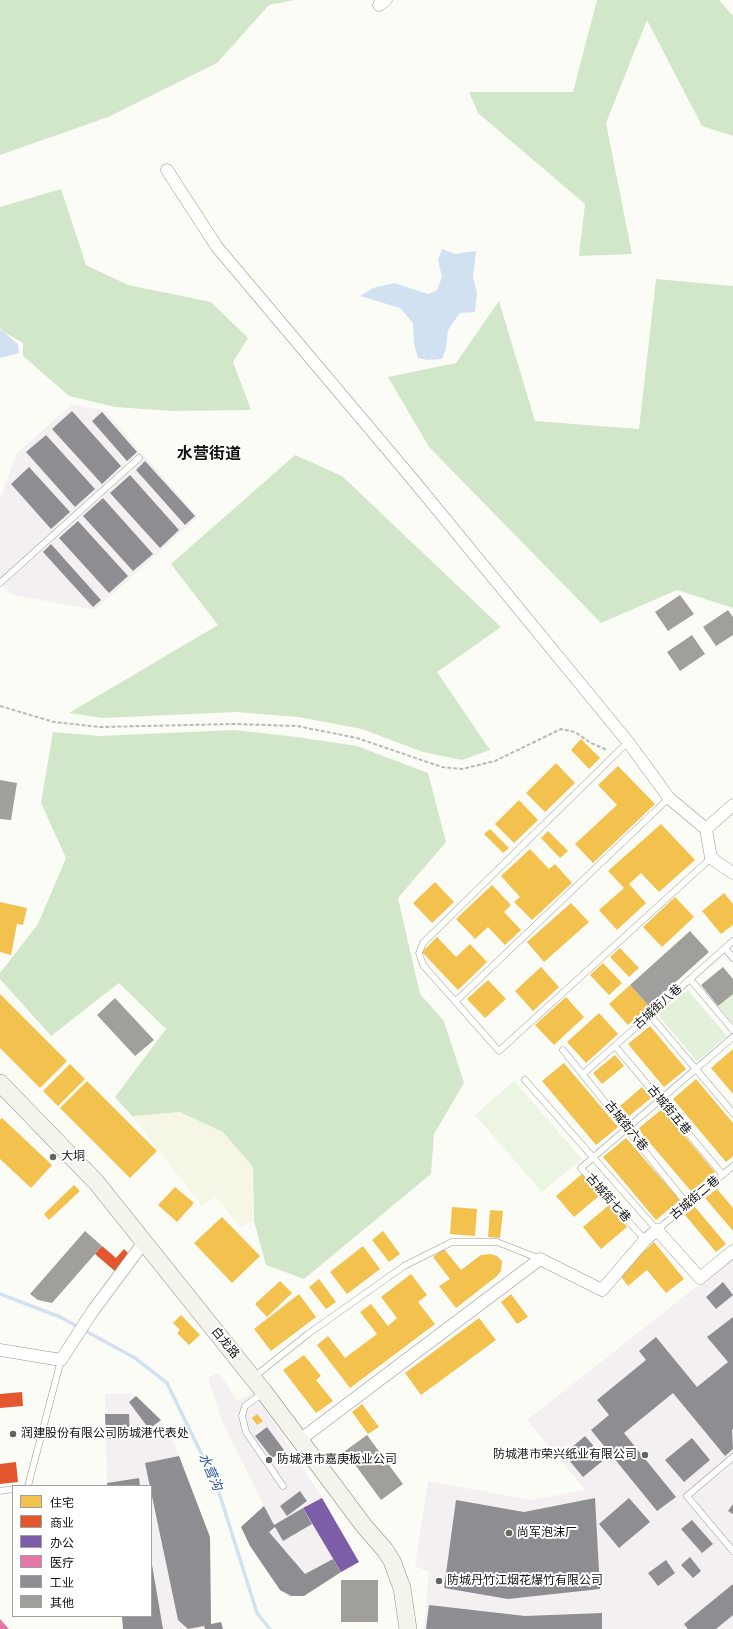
<!DOCTYPE html>
<meta charset="utf-8">
<style>
body{margin:0}
#map{position:relative;width:733px;height:1629px;overflow:hidden;background:#fcfcf7;font-family:"PT Serif","Noto Sans SC",serif}
canvas{display:block}
.legend{position:absolute;left:12px;top:1485px;width:140px;height:132px;box-sizing:border-box;background:#fff;border:1px solid #a0a0a0;margin:0;padding:5px 7px;list-style:none;font-size:12px;color:#111}
.legend li{display:flex;align-items:center;gap:8px;height:20px}
.legend b{width:20px;border:1px solid #a0a0a0}
</style>
<div id="map">
<canvas width="733" height="1629"></canvas>
<ul class="legend">
<li><b style="height:11px;background:#f2c14e"></b>住宅</li>
<li><b style="height:11px;background:#e4572e"></b>商业</li>
<li><b style="height:11px;background:#7b5ea7"></b>办公</li>
<li><b style="height:11px;background:#e377a8"></b>医疗</li>
<li><b style="height:11px;background:#8d8d92"></b>工业</li>
<li><b style="height:11px;background:#a09f9c"></b>其他</li>
</ul>
</div>
<script>
const ctx = document.querySelector('canvas').getContext('2d');
ctx.lineJoin = 'round';
function fillPath(path, color) { ctx.fillStyle = color; ctx.fill(path, 'evenodd'); }
const toPath = rows => new Path2D(rows.map(r => 'M' + r).join(''));
function strokePath(path, color, width, dash) { ctx.strokeStyle = color; ctx.lineWidth = width; ctx.lineCap = dash ? 'butt' : 'round'; ctx.setLineDash(dash || []); ctx.stroke(path); }
function drawText(font, color, halo, rows, align = 'center') {
  ctx.font = font + ' "PT Serif","Noto Sans SC",serif'; ctx.lineWidth = 4; ctx.setLineDash([]); ctx.textBaseline = 'middle'; ctx.strokeStyle = halo; ctx.fillStyle = color; for (const [text, x, y, turn = 0] of rows) {
    ctx.save(); ctx.translate(x, y); ctx.rotate((+turn || 0) * Math.PI / 180); ctx.textAlign = isNaN(turn) ? turn : align; if (halo) ctx.strokeText(text, 0, 0); ctx.fillText(text, 0, 0); ctx.restore();
  }
}
fillPath(toPath([
 [72,404,105,411,198,517,95,610,13,595,0,582,0,499,17,453],
 [733,1258,733,1629,424,1629,429,1572,415,1566,428,1481,531,1500,585,1490,527,1420],
 [219,1373,238,1401,253,1392,262,1403,322,1498,359,1562,304,1596,291,1596,280,1590,251,1547,241,1527,264,1506,222,1421,208,1377],
 [132,1393,168,1428,210,1537,211,1624,221,1622,223,1629,123,1629,122,1616,151,1616,151,1486,107,1486,107,1483,105,1394]
]), '#f4f0f2');
fillPath(toPath([
 [180,1112,223,1132,253,1167,252,1221,241,1227,215,1197,202,1206,132,1116]
]), '#f5f6e5');
fillPath(toPath([
 [688,990,727,1036,697,1061,658,1015],
 [733,994,733,1024,718,1006]
]), '#e3f0da');
fillPath(toPath([
 [0,0,295,0,269,5,217,63,108,117,0,155],
 [597,0,719,0,733,16,733,136,702,126,647,20,606,123,632,254,579,256,585,204,478,113,469,92,573,92],
 [61,189,86,265,128,285,211,302,248,338,233,362,251,410,172,411,115,407,69,396,23,356,23,343,4,332,0,328,0,207],
 [656,279,733,286,733,608,677,590,601,623,429,447,388,377,456,363,499,301,535,421,639,429],
 [295,455,342,476,501,627,437,672,490,750,462,760,423,752,362,729,298,717,236,712,103,718,69,713,218,625,171,564],
 [234,730,297,737,357,746,428,773,446,842,398,898,420,994,444,1021,464,1083,434,1134,431,1174,304,1279,266,1265,254,1221,253,1167,223,1132,180,1112,132,1116,115,1097,166,1029,119,983,51,1036,0,979,0,973,38,924,66,858,41,803,53,732,100,736]
]), '#d2e7c9');
fillPath(toPath([
 [514,1081,582,1159,542,1192,475,1115]
]), '#ecf4e3');
fillPath(toPath([
 [442,249,455,254,476,251,473,277,477,294,475,312,460,313,448,330,446,349,442,359,428,360,418,358,414,344,413,323,400,308,360,296,373,288,394,283,428,294,437,290,442,277,438,260],
 [0,329,18,344,19,353,0,358]
]), '#d1e1f2');
fillPath(toPath([
 [581,739,600,758,589,769,571,750],
 [556,763,575,783,545,812,526,793],
 [618,766,655,804,593,863,575,844,617,805,598,785],
 [519,800,538,820,514,843,495,824],
 [661,824,695,860,659,892,641,873,629,884,646,903,617,930,599,910,624,888,608,871],
 [490,829,509,848,503,853,484,834],
 [548,831,568,851,560,858,541,838],
 [530,849,549,869,555,864,572,883,532,920,514,902,520,897,501,876],
 [435,882,454,902,432,923,413,903],
 [492,885,511,905,504,912,521,930,505,945,488,927,475,939,456,919],
 [724,893,733,904,733,925,721,934,702,911],
 [675,897,694,917,662,947,643,927],
 [0,902,27,908,23,925,17,924,11,955,0,952],
 [571,903,589,922,544,962,527,942],
 [437,937,456,957,470,944,487,962,458,990,422,952],
 [620,948,639,968,629,977,610,957],
 [603,963,622,983,609,995,590,975],
 [541,967,559,987,533,1011,515,991],
 [488,980,506,999,485,1018,467,999],
 [630,985,649,1006,628,1025,609,1004],
 [0,994,67,1061,40,1088,0,1048],
 [566,997,584,1017,554,1045,535,1025],
 [599,1013,618,1034,586,1063,567,1042],
 [650,1026,686,1069,664,1087,628,1044],
 [733,1049,733,1094,711,1068],
 [615,1055,624,1066,602,1084,593,1073],
 [564,1063,618,1127,596,1145,542,1081],
 [70,1064,85,1079,58,1106,43,1091],
 [696,1079,733,1123,733,1156,726,1162,673,1099],
 [87,1081,157,1151,130,1178,60,1108],
 [642,1087,651,1098,629,1116,620,1106],
 [662,1109,715,1172,691,1191,638,1129],
 [2,1118,52,1165,31,1188,0,1159,0,1120],
 [626,1138,680,1200,656,1220,603,1157],
 [582,1174,600,1195,574,1217,556,1196],
 [74,1185,80,1191,49,1220,44,1214],
 [175,1187,194,1203,177,1222,158,1205],
 [717,1189,733,1208,733,1231,705,1198],
 [609,1205,627,1227,601,1249,583,1227],
 [452,1207,477,1209,475,1236,450,1234],
 [695,1207,726,1244,716,1252,685,1215],
 [490,1210,503,1211,500,1238,488,1237],
 [222,1217,260,1256,232,1283,194,1243],
 [383,1231,400,1254,389,1262,372,1240],
 [654,1242,684,1279,666,1293,647,1270,628,1286,619,1274],
 [363,1246,380,1269,347,1294,330,1272],
 [444,1249,461,1270,481,1255,490,1254,497,1256,502,1261,501,1271,497,1276,456,1308,439,1286,450,1279,433,1257],
 [411,1274,427,1295,418,1302,435,1324,350,1388,317,1345,328,1336,345,1358,377,1334,360,1312,371,1304,388,1326,397,1318,381,1297],
 [319,1279,336,1302,326,1309,309,1287],
 [280,1281,292,1293,267,1317,255,1304],
 [299,1294,316,1317,271,1351,254,1329],
 [511,1294,528,1317,517,1324,501,1302],
 [181,1315,200,1335,189,1345,177,1333,180,1330,173,1323],
 [479,1318,496,1340,421,1395,405,1373],
 [304,1355,321,1376,316,1380,333,1401,316,1413,283,1370],
 [362,1404,379,1427,368,1434,352,1412],
 [257,1414,263,1421,257,1425,252,1418]
]), '#f2c14e');
fillPath(toPath([
 [102,1246,116,1258,124,1249,130,1255,116,1272,95,1254],
 [22,1392,23,1406,0,1408,0,1394],
 [16,1462,18,1482,0,1484,0,1464]
]), '#e4572e');
fillPath(toPath([
 [322,1498,359,1562,341,1572,303,1508]
]), '#7b5ea7');
fillPath(toPath([
 [0,1619,9,1629,0,1629]
]), '#e377a8');
fillPath(toPath([
 [72,411,121,466,102,484,52,429],
 [102,412,137,452,127,461,92,421],
 [46,435,95,489,75,507,26,452],
 [145,461,195,516,185,525,136,470],
 [29,467,70,512,51,529,11,484],
 [130,475,179,530,160,548,110,493],
 [103,498,153,554,133,571,83,516],
 [78,521,128,576,109,593,59,538],
 [51,544,101,600,93,607,43,552],
 [723,1282,733,1295,716,1309,706,1297],
 [733,1317,733,1429,732,1430,733,1449,725,1456,673,1393,624,1433,676,1497,657,1511,591,1430,609,1415,597,1400,646,1360,639,1351,656,1337,697,1387,728,1362,707,1337],
 [136,1396,161,1420,149,1429,129,1402],
 [105,1414,129,1414,130,1438,106,1439],
 [267,1427,284,1450,272,1458,255,1436],
 [585,1436,605,1459,583,1477,564,1454],
 [692,1438,710,1460,684,1482,665,1460],
 [179,1456,210,1537,211,1624,221,1622,223,1629,205,1629,204,1626,188,1629,178,1620,145,1463],
 [139,1478,140,1486,107,1486,107,1483],
 [300,1491,307,1501,287,1516,280,1506],
 [595,1498,600,1589,508,1599,444,1588,456,1500,524,1512],
 [629,1498,650,1522,619,1548,599,1524],
 [733,1504,733,1514,728,1511],
 [264,1506,274,1525,303,1508,312,1524,283,1541,275,1527,269,1532,305,1574,333,1559,341,1572,304,1596,291,1596,280,1590,250,1546,241,1527],
 [692,1520,713,1544,702,1553,681,1529],
 [690,1557,701,1571,693,1578,681,1565],
 [151,1559,163,1629,123,1629,122,1616,151,1616],
 [666,1560,675,1573,658,1586,648,1573],
 [733,1584,733,1615,716,1629,688,1629,684,1624],
 [429,1605,525,1616,602,1613,602,1629,426,1629]
]), '#8d8d92');
strokePath(toPath([
 [0,1294,60,1317,135,1358,167,1383,217,1486,257,1613,270,1629]
]), '#d1e1f2', 3.5);
fillPath(toPath([
 [680,595,694,614,668,631,655,612],
 [728,610,733,617,733,635,716,646,703,627],
 [692,635,705,654,680,671,667,652],
 [0,780,17,783,11,820,0,819],
 [690,931,709,952,649,1006,630,985],
 [723,967,733,979,733,994,718,1006,701,985],
 [115,998,154,1040,135,1056,97,1015],
 [85,1231,102,1246,52,1303,38,1300,30,1294],
 [367,1435,403,1484,381,1500,345,1451],
 [341,1580,378,1580,378,1622,341,1622]
]), '#a09f9c');
const lane = toPath([
 [0,583,139,458],
 [628,742,423,943,419,953,423,965,499,1051,711,858],
 [725,948,733,958],
 [690,979,733,1030],
 [456,1001,669,798],
 [650,1015,733,1113],
 [615,1046,723,1175],
 [563,1050,687,1204],
 [583,1074,733,941],
 [525,1080,657,1230,733,1166],
 [645,1240,581,1168,733,1037],
 [254,1377,308,1334,404,1266,452,1242,497,1242,540,1259],
 [263,1393,245,1406,242,1416,246,1432,283,1486],
 [733,1457,687,1496,733,1551],
 [28,1486,61,1360],
 [0,1491,13,1489]
]);
const street = toPath([
 [379,5,386,0],
 [167,170,217,247,414,481,628,742,669,798,706,829,711,858,733,873],
 [706,829,733,805],
 [0,1350,61,1360,92,1312,144,1242],
 [301,1439,540,1259,602,1290,645,1240,657,1230,700,1278,733,1251]
]);
const secondary = toPath([
 [0,1083,96,1182,264,1392,364,1526,385,1550,392,1561,402,1588,408,1629]
]);
strokePath(lane, '#979795', 7);
strokePath(street, '#979795', 13);
strokePath(secondary, '#8d8d8b', 18);
strokePath(toPath([
 [0,706,54,722,100,727,234,724,297,726,357,738,442,767,462,769,495,761,561,729,575,732,591,743,607,750]
]), '#b9b9b8', 2, [4, 2]);
strokePath(lane, '#fffffe', 6);
strokePath(street, '#fffffe', 12);
strokePath(secondary, '#f4f4ed', 17);
for (const [x, y, r, color] of [
 [53,1157,4,"#636362"],
 [13,1434,4,"#636362"],
 [645,1455,4,"#636362"],
 [269,1460,4,"#636362"],
 [509,1533,4,"#636362"],
 [439,1581,4,"#636362"]
]) { const dot = new Path2D(); dot.arc(x, y, r, 0, 2 * Math.PI); ctx.fillStyle = color; ctx.fill(dot); strokePath(dot, '#fff', 1.5); }
drawText('12px', '#111', '#fff', [
 ["古城街八巷",658,1007,-42],
 ["古城街五巷",669,1110,50],
 ["古城街六巷",626,1126,51],
 ["古城街七巷",608,1198,48],
 ["古城街二巷",695,1198,-40],
 ["白龙路",225,1343,51]
]);
drawText('12px', '#111', '#fff', [
 ["大垌",61,1157],
 ["润建股份有限公司防城港代表处",21,1434],
 ["防城港市荣兴纸业有限公司",637,1455,"right"],
 ["防城港市嘉庚板业公司",277,1460],
 ["尚军泡沫厂",517,1533],
 ["防城丹竹江烟花爆竹有限公司",447,1581]
], 'left');
drawText('italic 13px', '#275195', '#fff', [
 ["水营沟",210,1472,66]
]);
drawText('bold 16px', '#111', '#fff', [
 ["水营街道",209,454]
]);
</script>
